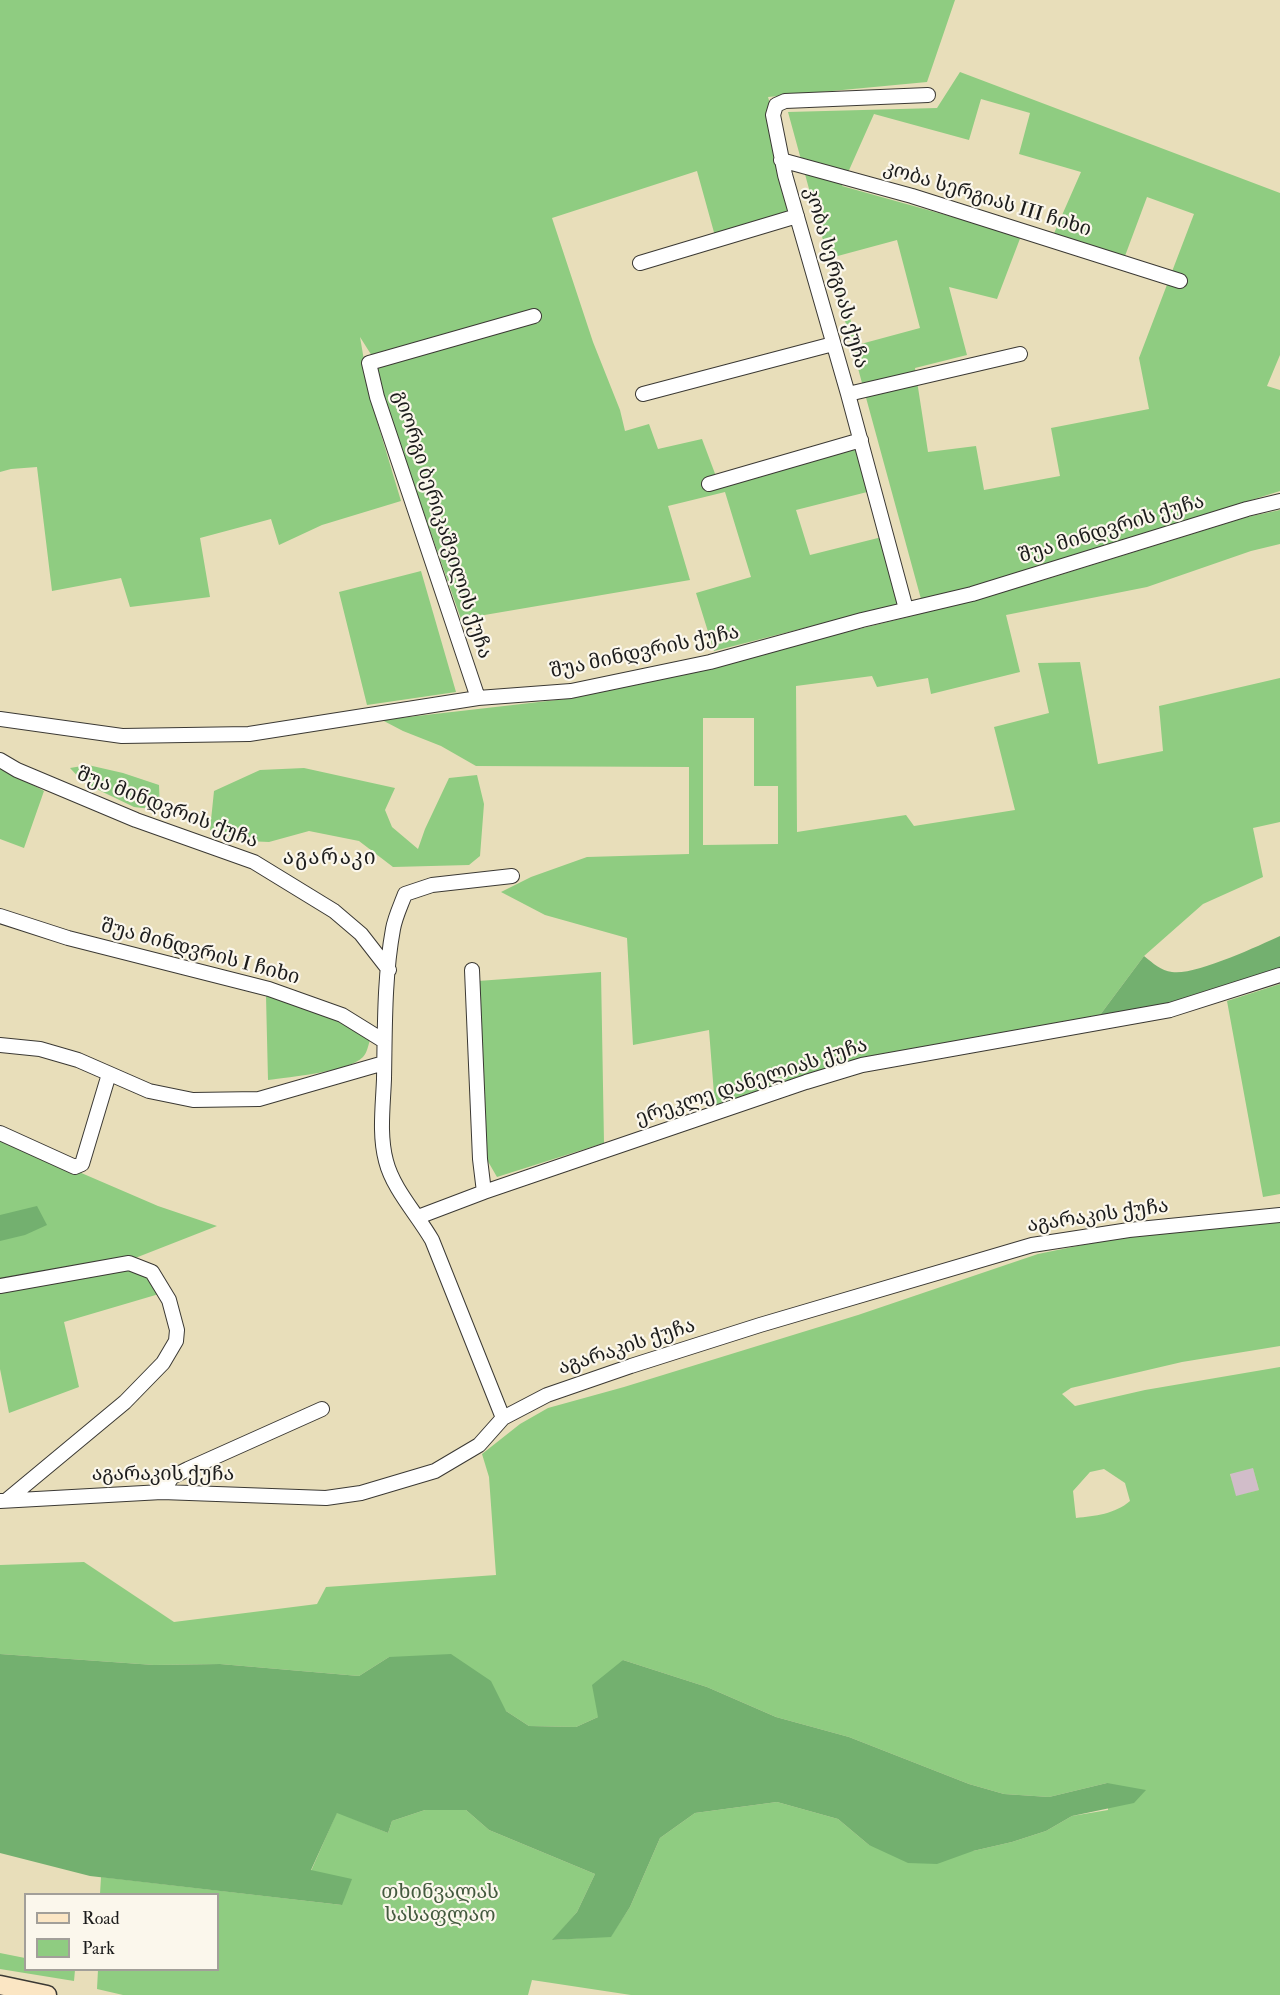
<!DOCTYPE html>
<html>
<head>
<meta charset="utf-8">
<style>
  body { margin:0 }
  #map { position:relative; width:1280px; height:1995px; overflow:hidden; background:#e8deba; font-family:"IM FELL Double Pica",serif }
  canvas { display:block }
  .legend { position:absolute; left:24px; top:1893px; width:195px; height:78px; box-sizing:border-box; background:#fbf7ec; border:2px solid #a29f99; margin:0; padding:8px 10px; list-style:none; font-size:18px; color:#1c1c1c }
  .legend li { display:flex; align-items:center; gap:12px; height:30px }
  .legend b { width:30px; border:2px solid #a29f99 }
</style>
</head>
<body>
<div id="map">
<canvas width="1280" height="1995"></canvas>
<ul class="legend">
<li><b style="height:8px;background:#fbe6c4"></b>Road</li>
<li><b style="height:16px;background:#8fcc81"></b>Park</li>
</ul>
</div>
<script>
const ctx = document.querySelector('canvas').getContext('2d');
ctx.lineJoin = 'round';
function fill(path, color) {
  ctx.fillStyle = color;
  ctx.fill(path, 'evenodd');
}
function trace(path, color, width, dash) {
  ctx.strokeStyle = color;
  ctx.lineWidth = width;
  ctx.lineCap = dash ? 'butt' : 'round';
  ctx.setLineDash(dash || []);
  ctx.stroke(path);
}
function drawText(font, color, halo, rows, align = 'center') {
  ctx.font = font + ' "IM FELL Double Pica","Noto Serif Georgian",serif';
  ctx.lineWidth = 4.5;
  ctx.setLineDash([]);
  ctx.textBaseline = 'middle';
  ctx.strokeStyle = halo;
  ctx.fillStyle = color;
  for (const [text, x, y, turn = 0] of rows) {
    ctx.save();
    ctx.translate(x, y);
    ctx.rotate((+turn || 0) * Math.PI / 180);
    ctx.textAlign = isNaN(turn) ? turn : align;
    if (halo) ctx.strokeText(text, 0, 0);
    ctx.fillText(text, 0, 0);
    ctx.restore();
  }
}
const industrial = new Path2D(`
  M 1253,1467 L 1259,1490 L 1235,1497 L 1230,1473 Z`);
const green = new Path2D(`
  M 0,0 L 955,0 L 927,82 L 768,97 L 800,210 L 715,236 L 697,171 L 552,218 L 593,342 L 620,410 L 625,431 L 649,424 L 658,449 L 702,439 L 717,479 L 867,438 L 879,489 L 796,510 L 810,555 L 890,535 L 906,602 L 714,651 L 696,593 L 751,577 L 725,492 L 668,506 L 690,580 L 461,619 L 382,393 L 372,356 L 360,337 L 371,401 L 401,501 L 322,525 L 279,545 L 271,519 L 200,538 L 210,597 L 130,607 L 121,578 L 52,591 L 37,467 L 11,469 L 0,472 Z
  M 960,72 L 1280,193 L 1280,355 L 1267,386 L 1280,390 L 1280,491 L 973,588 L 921,599 L 788,112 L 937,108 ZM 981,99 L 1030,113 L 1019,154 L 1081,172 L 1052,238 L 1122,264 L 1147,197 L 1194,214 L 1139,358 L 1149,409 L 1051,428 L 1060,476 L 984,490 L 976,446 L 928,452 L 915,368 L 967,355 L 949,287 L 997,299 L 1021,236 L 842,186 L 874,114 L 969,140 ZM 897,240 L 920,328 L 857,345 L 834,257 Z
  M 1280,510 L 1280,544 L 1251,551 L 1147,587 L 1006,615 L 1020,672 L 931,694 L 928,678 L 877,687 L 872,676 L 796,686 L 797,832 L 906,815 L 914,826 L 1015,810 L 994,727 L 1049,713 L 1038,663 L 1080,662 L 1098,764 L 1163,751 L 1159,706 L 1280,678 L 1280,822 L 1253,828 L 1263,877 L 1203,904 L 1144,956 L 1100,1015 L 870,1056 L 715,1107 L 709,1030 L 633,1045 L 627,938 L 545,915 L 501,892 L 531,877 L 587,857 L 689,854 L 689,767 L 476,766 L 441,746 L 403,731 L 382,720 L 574,698 L 704,667 L 912,616 L 1047,579 L 1247,517 ZM 703,718 L 754,718 L 754,786 L 778,786 L 778,844 L 703,845 Z
  M 421,571 L 456,692 L 367,705 L 339,592 Z
  M 88,765 L 123,773 L 159,785 L 160,810 L 134,807 L 84,783 L 70,768 Z
  M 0,767 L 44,791 L 24,848 L 0,839 Z
  M 304,768 L 395,788 L 385,810 L 392,827 L 418,849 L 425,829 L 449,778 L 477,775 L 484,804 L 480,856 L 469,865 L 393,867 L 359,841 L 309,831 L 269,842 L 246,841 L 210,830 L 214,791 L 260,770 Z
  M 601,972 L 604,1143 L 497,1177 L 486,1158 L 478,981 Z
  M 1280,984 L 1280,1194 L 1263,1197 L 1227,1001 Z
  M 266,996 L 329,1012 L 370,1040 C 368,1046 367,1053 363,1057 C 348,1072 290,1077 268,1080 Z
  M 0,1138 L 158,1206 L 217,1226 L 125,1262 L 147,1277 L 159,1294 L 64,1322 L 79,1387 L 9,1413 L 0,1369 Z
  M 1280,1222 L 1280,1346 L 1182,1362 L 1071,1388 L 1062,1394 L 1075,1406 L 1145,1390 L 1280,1367 L 1280,1995 L 631,1995 L 532,1980 L 528,1995 L 123,1995 L 97,1989 L 98,1970 L 218,1970 L 218,1894 L 100,1894 L 101,1877 L 342,1905 L 311,1871 L 337,1812 L 388,1833 L 392,1821 L 425,1810 L 466,1810 L 489,1830 L 595,1874 L 577,1912 L 553,1940 L 611,1936 L 630,1907 L 660,1838 L 695,1813 L 777,1802 L 838,1819 L 869,1845 L 973,1851 L 1012,1842 L 1046,1831 L 1072,1816 L 1108,1810 L 1107,1783 L 1049,1797 L 1004,1794 L 969,1784 L 849,1737 L 776,1717 L 707,1687 L 623,1660 L 598,1717 L 576,1727 L 529,1726 L 506,1711 L 389,1657 L 359,1676 L 220,1664 L 154,1665 L 0,1654 L 0,1565 L 84,1562 L 174,1622 L 317,1604 L 326,1587 L 496,1575 L 489,1477 L 482,1454 L 520,1424 L 548,1408 L 624,1387 L 858,1315 L 1038,1254 L 1121,1237 ZM 1253,1468 L 1259,1490 L 1236,1496 L 1230,1474 ZM 1104,1469 L 1125,1483 L 1130,1501 C 1115,1514 1095,1516 1076,1518 L 1073,1491 L 1090,1472 Z
  M 0,1953 L 25,1958 L 26,1970 L 75,1970 L 74,1981 L 0,1969 Z`);
const forest = new Path2D(`
  M 1280,936 L 1280,969 L 1173,1002 L 1100,1015 L 1144,956 C 1153,963 1161,971 1172,972 C 1194,976 1258,946 1280,936 Z
  M 37,1206 L 47,1225 L 25,1235 L 0,1241 L 0,1215 Z
  M 0,1654 L 154,1665 L 220,1664 L 359,1676 L 389,1657 L 451,1654 L 491,1681 L 506,1711 L 529,1726 L 576,1727 L 598,1717 L 592,1685 L 623,1660 L 707,1687 L 776,1717 L 849,1737 L 969,1784 L 1004,1794 L 1049,1797 L 1107,1783 L 1146,1790 L 1134,1803 L 1072,1816 L 1046,1831 L 1012,1842 L 973,1851 L 937,1864 L 908,1863 L 869,1845 L 838,1819 L 777,1802 L 695,1813 L 660,1838 L 630,1907 L 611,1937 L 552,1940 L 577,1912 L 595,1874 L 489,1830 L 466,1810 L 425,1810 L 392,1821 L 388,1833 L 337,1813 L 311,1870 L 352,1879 L 342,1905 L 90,1876 L 0,1853 Z`);
const street = new Path2D(`
  M 781,160 L 912,196 L 1180,281
  M 640,263 L 797,216
  M 643,394 L 833,344
  M 848,394 L 1020,354
  M 709,484 L 861,440
  M 906,609 L 848,394 L 785,175 L 773,115 L 776,105 L 785,101 L 928,95
  M 478,698 L 377,397 L 369,363 L 534,316
  M 0,719 L 122,736 L 249,734 L 478,698 L 571,691 L 710,662 L 862,620 L 972,594 L 1247,509 L 1280,501
  M 0,760 L 17,770 L 136,820 L 254,862 L 334,911 L 361,934 L 389,970
  M 0,916 L 68,938 L 269,989 L 342,1015 L 384,1041
  M 472,970 L 480,1159 L 484,1192
  M 0,1045 L 40,1049 L 78,1060 L 149,1091 L 193,1100 L 259,1099 L 384,1063
  M 0,1133 L 75,1167 L 82,1164 L 109,1074
  M 418,1217 L 484,1192 L 806,1082 L 862,1065 L 1170,1010 L 1280,975
  M 0,1286 L 129,1263 L 152,1272 L 169,1300 L 177,1330 L 176,1341 L 163,1363 L 125,1402 L 7,1500
  M 503,1418 L 432,1240 C 417,1214 393,1189 386,1161 C 379,1135 383,1106 384,1079 C 385,1030 384,978 393,929 C 395,917 401,905 405,894 L 432,885 L 512,876
  M 162,1492 L 172,1477 L 188,1469 L 322,1409
  M 0,1501 L 162,1492 L 326,1498 L 361,1493 L 435,1471 L 479,1445 L 503,1418 L 547,1395 L 631,1366 L 760,1325 L 1032,1245 L 1129,1230 L 1280,1215`);
const secondary = new Path2D(`
  M 0,1985 L 47,1995`);
const streetNames = [
  ["კობა სერგიას III ჩიხი",987,200,17],
  ["კობა სერგიას ქუჩა",835,278,74],
  ["გიორგი ბერიკაშვილის ქუჩა",441,525,72],
  ["შუა მინდვრის ქუჩა",1112,530,-17],
  ["შუა მინდვრის ქუჩა",645,653,-12],
  ["შუა მინდვრის ქუჩა",167,809,21],
  ["შუა მინდვრის I ჩიხი",200,953,15],
  ["ერეკლე დანელიას ქუჩა",752,1083,-18],
  ["აგარაკის ქუჩა",1098,1217,-8],
  ["აგარაკის ქუჩა",627,1348,-18],
  ["აგარაკის ქუჩა",163,1476]
];
const parkNames = [
  ["თხინვალას",440,1894],
  ["სასაფლაო",440,1917]
];
const neighbourhoodNames = [
  ["აგარაკი",330,859]
];
fill(industrial, '#d1bdc9');
fill(green, '#8fcc81');
fill(forest, '#73b06f');
trace(street, '#3b3934', 16);
trace(secondary, '#3b3934', 21);
trace(street, '#fff', 14);
trace(secondary, '#fbe6c4', 18);
drawText('20px', '#1c1c1c', '#fbf7ec', streetNames);
drawText('20px', '#445a3f', '#fbf7ec', parkNames);
ctx.letterSpacing = '1.5px';
drawText('21px', '#1c1c1c', '#fbf7ec', neighbourhoodNames);
ctx.letterSpacing = '0px';
</script>
</body>
</html>
